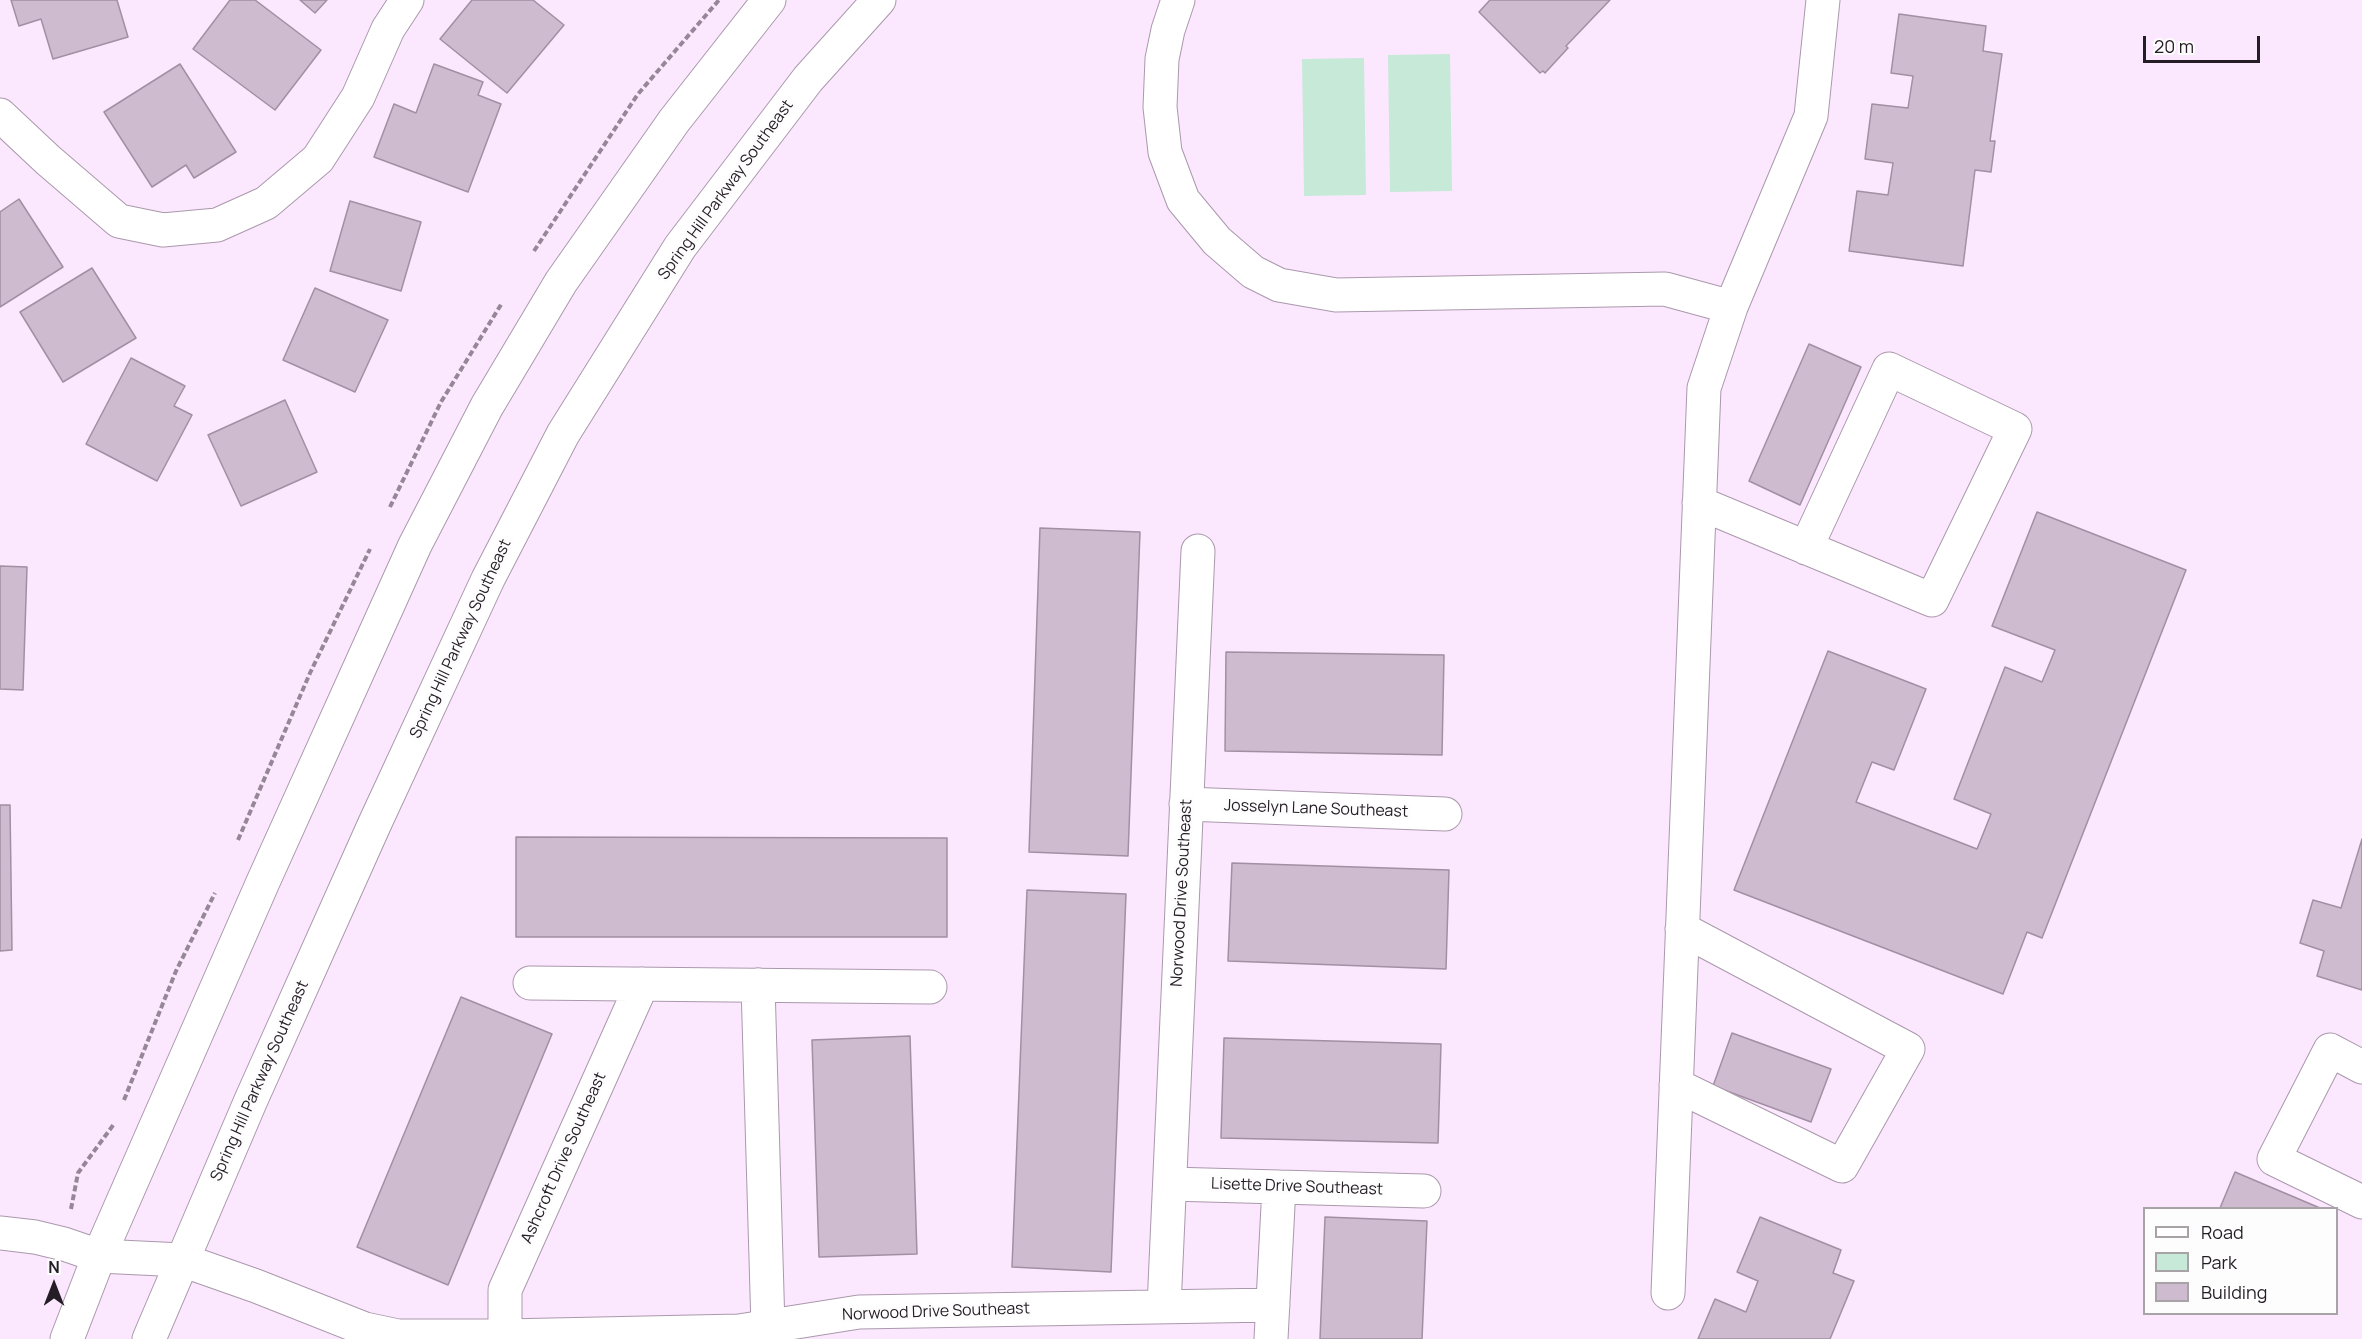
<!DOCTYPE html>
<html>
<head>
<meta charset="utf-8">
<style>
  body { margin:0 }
  #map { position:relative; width:2362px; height:1339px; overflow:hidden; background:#fce8fe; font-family:Manrope,sans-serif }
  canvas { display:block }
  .legend { position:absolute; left:2143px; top:1207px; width:195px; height:108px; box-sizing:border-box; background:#fdfdfd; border:2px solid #a7a3a7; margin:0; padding:8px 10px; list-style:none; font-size:18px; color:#251d25 }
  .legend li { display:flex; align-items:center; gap:12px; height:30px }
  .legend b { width:30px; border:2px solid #a7a3a7 }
  .north { position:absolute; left:24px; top:1255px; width:60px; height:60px; -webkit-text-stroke:4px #fdfdfd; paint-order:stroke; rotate:0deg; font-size:16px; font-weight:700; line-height:24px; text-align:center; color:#251d25 }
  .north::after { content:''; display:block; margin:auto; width:21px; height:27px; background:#251d25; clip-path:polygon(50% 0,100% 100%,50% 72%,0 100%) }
  .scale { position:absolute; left:2143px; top:36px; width:117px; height:27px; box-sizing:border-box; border:3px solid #251d25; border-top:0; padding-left:8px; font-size:18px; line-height:21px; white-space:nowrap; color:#251d25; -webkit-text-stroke:4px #fdfdfd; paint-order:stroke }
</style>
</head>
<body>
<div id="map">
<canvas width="2362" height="1339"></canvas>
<ul class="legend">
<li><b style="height:8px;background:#fff"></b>Road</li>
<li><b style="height:16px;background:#c6e9d8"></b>Park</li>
<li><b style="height:16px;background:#cfbbd0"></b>Building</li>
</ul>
<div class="north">N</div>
<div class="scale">20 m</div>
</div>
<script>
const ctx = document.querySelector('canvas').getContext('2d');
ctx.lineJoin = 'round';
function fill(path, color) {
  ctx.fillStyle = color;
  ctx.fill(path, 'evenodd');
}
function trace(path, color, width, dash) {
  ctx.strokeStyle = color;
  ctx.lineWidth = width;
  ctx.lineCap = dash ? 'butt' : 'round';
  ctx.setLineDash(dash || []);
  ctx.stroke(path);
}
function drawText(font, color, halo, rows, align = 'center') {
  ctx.font = font + ' Manrope,sans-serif';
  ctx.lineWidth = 6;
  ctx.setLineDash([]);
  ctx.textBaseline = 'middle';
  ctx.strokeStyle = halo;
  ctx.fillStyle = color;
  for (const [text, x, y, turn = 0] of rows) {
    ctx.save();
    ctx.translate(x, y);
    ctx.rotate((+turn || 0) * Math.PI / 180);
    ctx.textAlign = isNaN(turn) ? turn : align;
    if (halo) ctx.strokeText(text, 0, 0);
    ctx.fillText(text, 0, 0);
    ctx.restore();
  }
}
const green = new Path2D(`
  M 1450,54 L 1452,191 L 1390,192 L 1388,55 Z
  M 1364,58 L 1366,195 L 1304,196 L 1302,59 Z`);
const building = new Path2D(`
  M 11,0 L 117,0 L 128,37 L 53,59 L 41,19 L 19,26 Z
  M 230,0 L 255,0 L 321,50 L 275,110 L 193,49 Z
  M 300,0 L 327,0 L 315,13 Z
  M 472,0 L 533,0 L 564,25 L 507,93 L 440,39 Z
  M 1490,0 L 1610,0 L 1566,46 L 1568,48 L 1545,73 L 1543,71 L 1540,73 L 1479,12 Z
  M 1899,14 L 1986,26 L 1983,51 L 2002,54 L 1990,141 L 1995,141 L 1991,172 L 1975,170 L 1963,266 L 1849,251 L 1857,191 L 1888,195 L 1893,163 L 1865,159 L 1872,104 L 1908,108 L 1913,76 L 1891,73 Z
  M 180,64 L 236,152 L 194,178 L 186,165 L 152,187 L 104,112 Z
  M 434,64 L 483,82 L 478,95 L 501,104 L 468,192 L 374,157 L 394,104 L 416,113 Z
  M 19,199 L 63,267 L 0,307 L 0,212 Z
  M 350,201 L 421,222 L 401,291 L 330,271 Z
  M 92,268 L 136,338 L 63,382 L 20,312 Z
  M 315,288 L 388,320 L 355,392 L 283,360 Z
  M 1809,344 L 1861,367 L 1800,505 L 1749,481 Z
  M 131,358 L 185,386 L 174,406 L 192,415 L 157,481 L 86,444 Z
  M 285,400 L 317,472 L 241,506 L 208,435 Z
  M 2037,512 L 2186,570 L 2042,938 L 2027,932 L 2003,994 L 1734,890 L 1828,651 L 1926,689 L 1894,770 L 1872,762 L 1856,802 L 1977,849 L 1991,814 L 1954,799 L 2005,667 L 2042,682 L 2055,650 L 1992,626 Z
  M 1040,528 L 1140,532 L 1128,856 L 1029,852 Z
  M 0,566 L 27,567 L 23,690 L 0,689 Z
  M 1226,652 L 1444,655 L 1442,755 L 1225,751 Z
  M 0,805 L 10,805 L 12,950 L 0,951 Z
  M 516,837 L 947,838 L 947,937 L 516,937 Z
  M 2362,839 L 2362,990 L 2317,976 L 2324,951 L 2300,943 L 2313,900 L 2341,908 Z
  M 1232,863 L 1449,870 L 1446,969 L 1228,961 Z
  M 1027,890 L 1126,894 L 1111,1272 L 1012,1267 Z
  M 461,997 L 552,1034 L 448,1285 L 357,1247 Z
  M 1732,1033 L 1831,1069 L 1811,1122 L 1713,1086 Z
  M 910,1036 L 917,1254 L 819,1257 L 812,1040 Z
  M 1224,1038 L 1441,1044 L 1438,1143 L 1221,1138 Z
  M 2235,1172 L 2320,1208 L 2220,1208 Z
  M 1325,1217 L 1427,1221 L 1422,1339 L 1320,1339 Z
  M 1760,1217 L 1841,1250 L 1833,1273 L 1854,1281 L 1830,1339 L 1698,1339 L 1715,1299 L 1746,1312 L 1758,1281 L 1737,1272 Z`);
const path = new Path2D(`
  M 534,251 L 638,94 L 719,0
  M 390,507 L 441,402 L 502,303
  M 238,840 L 310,673 L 370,549
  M 124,1100 L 176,971 L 215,893
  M 71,1209 L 78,1173 L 114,1124`);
const minor = new Path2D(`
  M 1178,0 L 1168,30 L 1162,59 L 1160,107 L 1165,152 L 1183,200 L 1217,241 L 1253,272 L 1279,285 L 1336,295 L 1665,289 L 1731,307
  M 0,115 L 48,160 L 119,221 L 163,230 L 217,225 L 266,203 L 318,159 L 358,97 L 388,29 L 407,0
  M 1699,503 L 1932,600 L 2015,429 L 1889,369 L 1806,548
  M 1186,804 L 1445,814
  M 530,983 L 930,987
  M 758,985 L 768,1327
  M 2362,1067 L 2330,1050 L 2274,1159 L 2362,1202
  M 1676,1085 L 1842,1166 L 1908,1049 L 1682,929
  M 1170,1184 L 1424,1191
  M 0,1233 L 35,1237 L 64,1244 L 99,1256 L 182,1260 L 256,1286 L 365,1329 L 398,1336 L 505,1336 L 739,1331 L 859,1312 L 1273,1305
  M 1668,1293 L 1704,388 L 1731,307 L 1811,116 L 1823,0
  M 1164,1307 L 1198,551
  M 505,1336 L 505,1290 L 642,984
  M 1271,1339 L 1279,1187`);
const tertiary = new Path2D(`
  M 67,1339 L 99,1256 L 263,882 L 415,545 L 487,406 L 561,282 L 674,121 L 769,0
  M 149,1339 L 251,1100 L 375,823 L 488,579 L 563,434 L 680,247 L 808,79 L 879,0`);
const streetNames = [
  ["Spring Hill Parkway Southeast",726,190,-54],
  ["Spring Hill Parkway Southeast",461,639,-65],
  ["Josselyn Lane Southeast",1316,809,2],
  ["Norwood Drive Southeast",1182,893,-87],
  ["Spring Hill Parkway Southeast",260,1081,-66],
  ["Ashcroft Drive Southeast",564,1158,-66],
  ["Lisette Drive Southeast",1297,1187,2],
  ["Norwood Drive Southeast",936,1312,-2]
];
fill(green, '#c6e9d8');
fill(building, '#cfbbd0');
trace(building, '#a28fa3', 1.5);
trace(minor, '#aa98ac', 35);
trace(tertiary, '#aa98ac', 35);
trace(path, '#958797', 4, [6, 3]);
trace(minor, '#fff', 33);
trace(tertiary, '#fff', 33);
drawText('16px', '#251d25', '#fdfdfd', streetNames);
</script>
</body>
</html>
